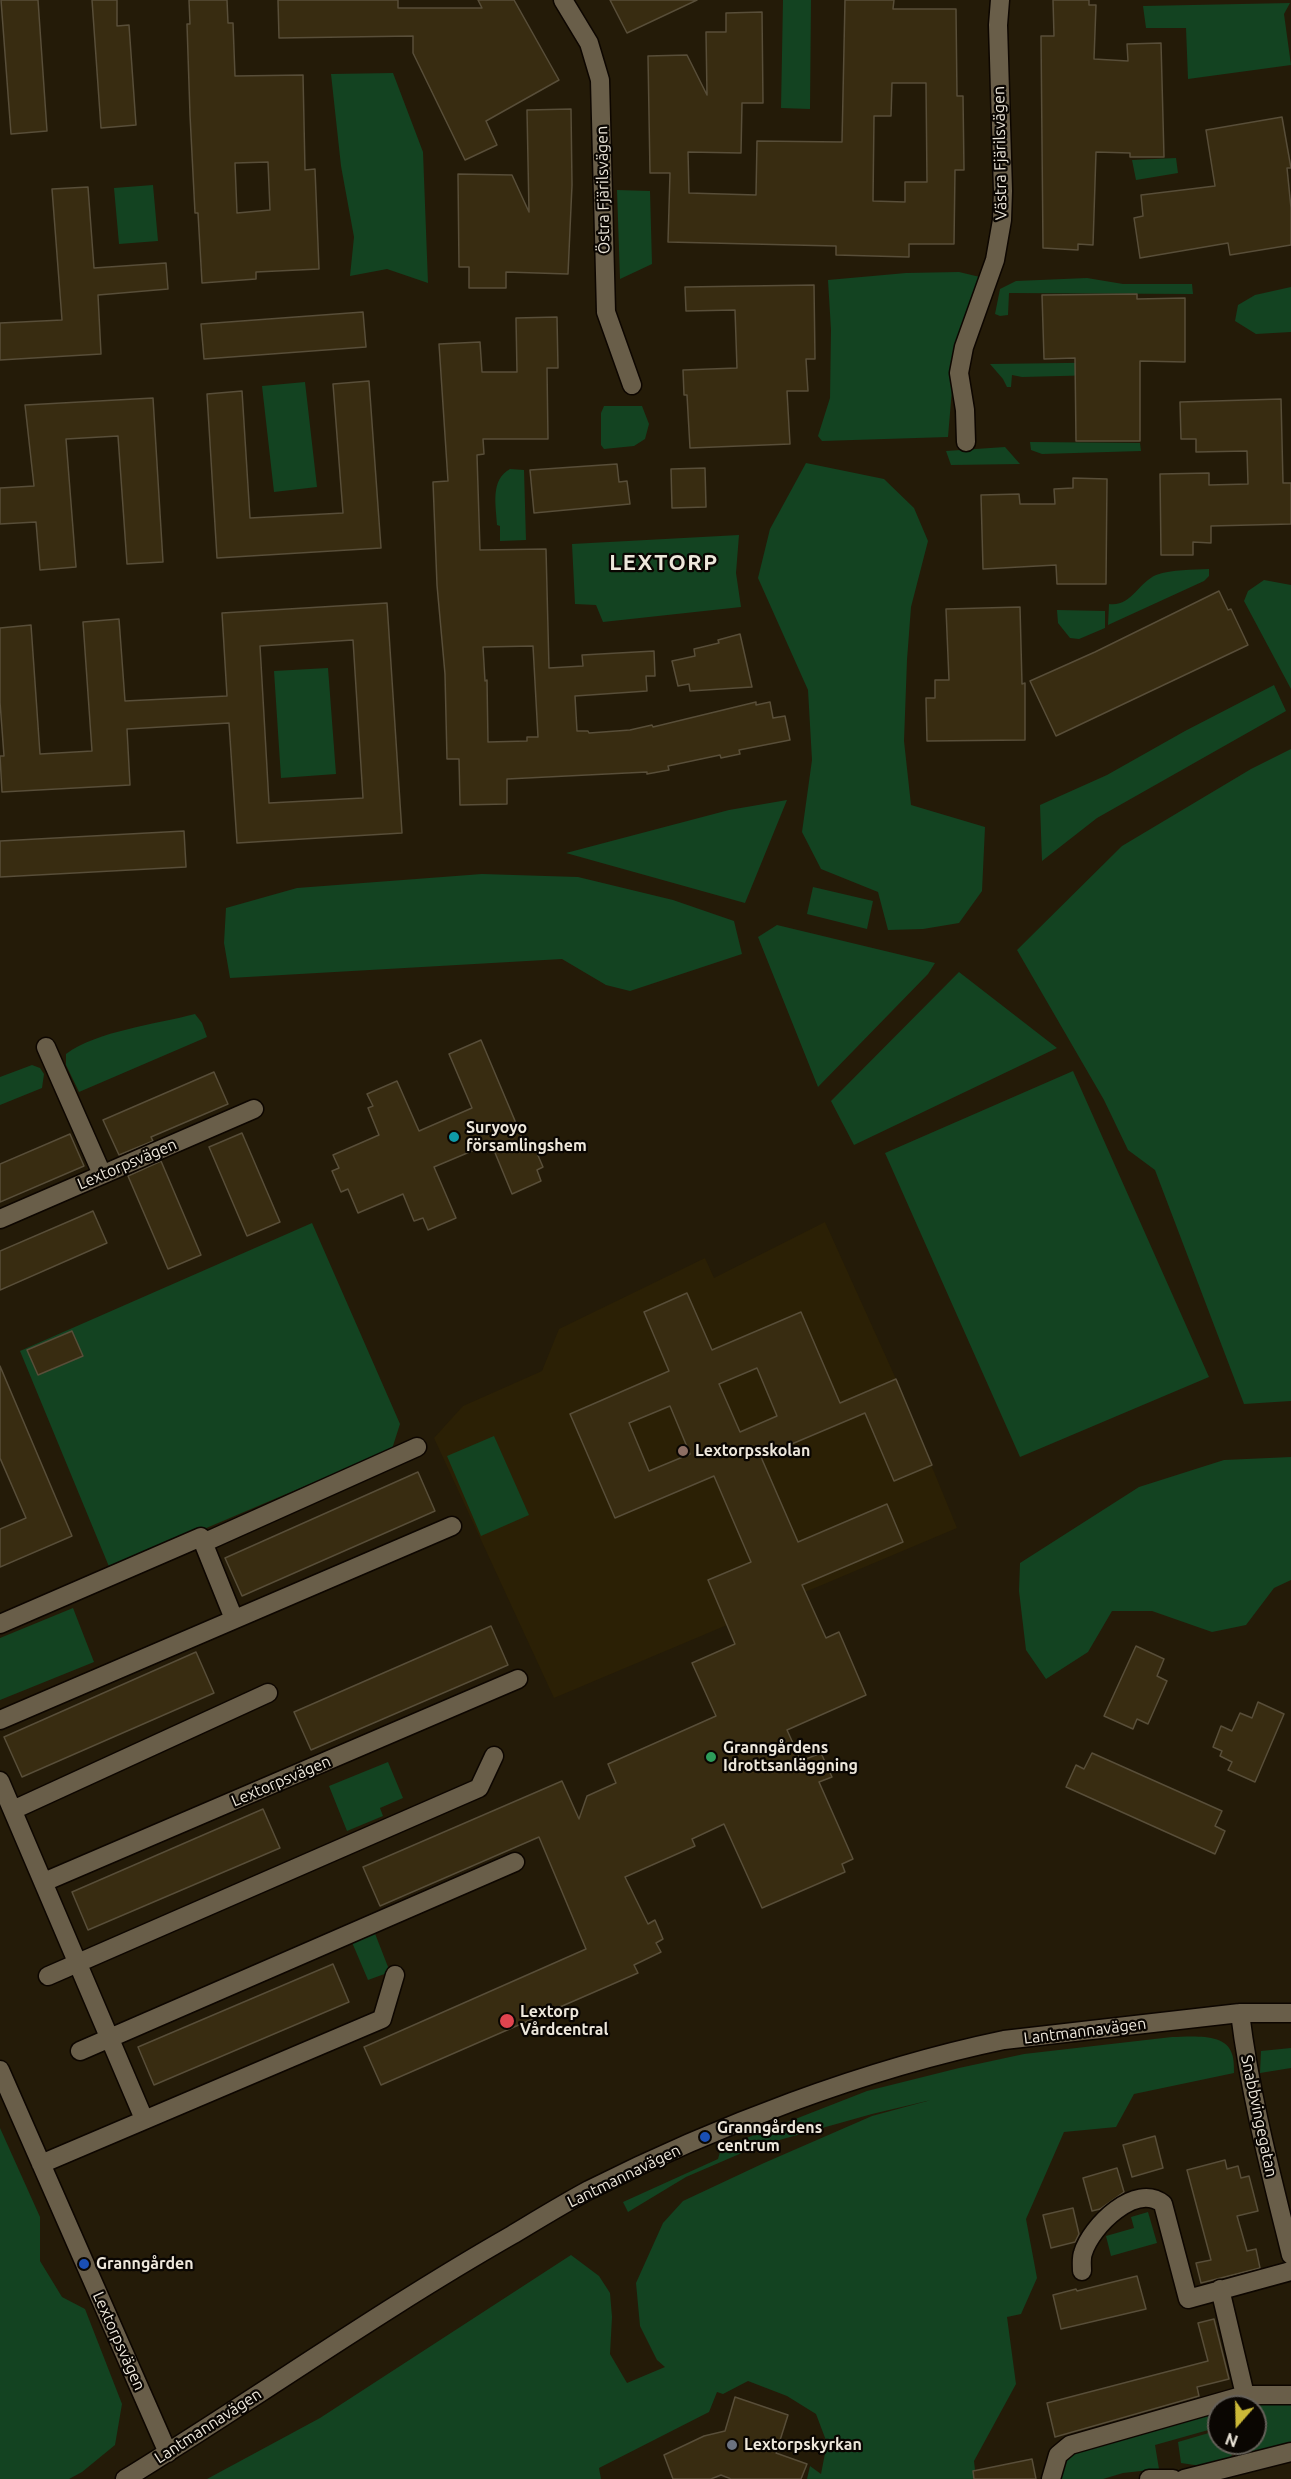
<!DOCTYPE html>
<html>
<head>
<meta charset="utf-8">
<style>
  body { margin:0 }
  #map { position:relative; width:1291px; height:2479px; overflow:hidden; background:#241b08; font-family:Ubuntu,sans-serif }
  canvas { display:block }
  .north { position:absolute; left:1207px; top:2395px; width:60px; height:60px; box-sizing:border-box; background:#0a0602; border:2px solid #656059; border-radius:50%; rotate:200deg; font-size:16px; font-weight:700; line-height:24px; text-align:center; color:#ede7db }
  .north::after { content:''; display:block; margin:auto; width:21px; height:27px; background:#ccb938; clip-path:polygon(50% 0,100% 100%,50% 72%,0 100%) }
</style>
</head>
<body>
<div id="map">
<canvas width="1291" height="2479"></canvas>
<div class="north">N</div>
</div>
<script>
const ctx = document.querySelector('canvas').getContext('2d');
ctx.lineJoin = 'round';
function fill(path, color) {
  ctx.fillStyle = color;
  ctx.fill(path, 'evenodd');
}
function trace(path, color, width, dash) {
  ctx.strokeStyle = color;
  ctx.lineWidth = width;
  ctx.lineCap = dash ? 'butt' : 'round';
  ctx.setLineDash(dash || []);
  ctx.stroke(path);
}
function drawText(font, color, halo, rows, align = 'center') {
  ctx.font = font + ' Ubuntu,sans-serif';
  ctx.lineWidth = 4.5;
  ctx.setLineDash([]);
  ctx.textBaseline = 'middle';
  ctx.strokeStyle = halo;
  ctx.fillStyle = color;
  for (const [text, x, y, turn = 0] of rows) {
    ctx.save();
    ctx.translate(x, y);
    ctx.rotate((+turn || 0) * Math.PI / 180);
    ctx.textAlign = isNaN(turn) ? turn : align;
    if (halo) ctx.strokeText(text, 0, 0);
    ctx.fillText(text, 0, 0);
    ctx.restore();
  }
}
const built = new Path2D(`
  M 825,1222 L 896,1379 L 957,1528 L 554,1698 L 434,1438 L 463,1406 L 542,1371 L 559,1329 L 705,1258 L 714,1278 Z`);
const green = new Path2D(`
  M 783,0 L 811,0 L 810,109 L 781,108 Z
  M 1290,3 L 1284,14 L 1291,65 L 1188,79 L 1186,28 L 1146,28 L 1143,6 Z
  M 393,73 L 423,152 L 428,283 L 387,269 L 350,276 L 354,237 L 341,166 L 331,74 Z
  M 1176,158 L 1178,173 L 1136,180 L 1132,160 Z
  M 153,185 L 158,241 L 119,244 L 114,188 Z
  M 617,190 L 650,191 L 652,264 L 620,279 Z
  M 959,272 L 980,277 L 956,341 L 948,437 L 822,441 L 818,436 L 830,398 L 831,330 L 828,280 L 906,273 Z
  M 1087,278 L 1123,284 L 1192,284 L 1193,294 L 1009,293 L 1008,315 L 1000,316 L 995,314 L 1000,289 L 1016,281 Z
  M 1291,287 L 1291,332 L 1256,334 L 1235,321 L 1238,305 L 1255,295 Z
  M 1139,362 L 1139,374 L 1022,377 L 1012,375 L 1011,387 L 1007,387 L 1003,379 L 990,364 Z
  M 305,382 L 317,487 L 274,492 L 262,386 Z
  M 604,406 L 642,406 L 649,424 L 645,439 L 634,446 L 604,449 L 601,445 L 601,413 Z
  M 1030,442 L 1140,443 L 1141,451 L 1042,454 L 1031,450 Z
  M 1005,447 L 1020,464 L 951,465 L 946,451 Z
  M 806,463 L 884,479 L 914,508 L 928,541 L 911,607 L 907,660 L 904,741 L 911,805 L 985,827 L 982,891 L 959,923 L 923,929 L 888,930 L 878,892 L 821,869 L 802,832 L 812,760 L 808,690 L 758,578 L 770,529 Z
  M 510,469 L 524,470 L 526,540 L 500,541 L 500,526 L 497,525 C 496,505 490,480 510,469 Z
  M 739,535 L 736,573 L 741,607 L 603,622 L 596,605 L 575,604 L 572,544 Z
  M 1209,569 L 1209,576 L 1204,581 L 1108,625 L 1109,604 C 1131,607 1138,583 1156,575 C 1173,569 1192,570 1209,569 Z
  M 1264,580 L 1291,585 L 1291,689 L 1244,601 L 1248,591 Z
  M 1057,610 L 1105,611 L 1105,628 L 1079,639 L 1070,638 L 1058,623 Z
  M 328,668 L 336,774 L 281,778 L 274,671 Z
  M 1274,685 L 1286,711 L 1097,818 L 1042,861 L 1040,805 L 1107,775 L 1185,731 Z
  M 1291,749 L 1291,1401 L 1244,1404 L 1155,1170 L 1128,1150 L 1104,1100 L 1017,950 L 1122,846 L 1251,769 Z
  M 787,800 L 745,903 L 566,853 L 729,810 Z
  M 482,874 L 578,877 L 673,900 L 734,921 L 742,954 L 630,991 L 606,985 L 562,959 L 230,978 L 224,943 L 226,908 L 297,888 Z
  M 813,887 L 873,901 L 867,929 L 807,914 Z
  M 777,925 L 935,963 L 928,974 L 818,1087 L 758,937 Z
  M 959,972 L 1057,1048 L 854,1145 L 831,1101 Z
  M 195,1014 L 202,1023 L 207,1037 L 79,1092 L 66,1065 L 66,1054 C 97,1031 157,1024 195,1014 Z
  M 32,1065 L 40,1068 L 44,1074 L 42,1088 L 0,1105 L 0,1077 Z
  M 1073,1071 L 1209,1377 L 1020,1457 L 885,1153 Z
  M 312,1223 L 400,1424 L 392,1449 L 110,1569 L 20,1351 Z
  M 494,1436 L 529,1515 L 481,1536 L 447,1456 Z
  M 1291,1457 L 1291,1580 L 1274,1588 L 1246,1625 L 1212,1632 L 1152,1611 L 1112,1611 L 1088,1652 L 1046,1679 L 1026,1650 L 1019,1591 L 1020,1563 L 1139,1487 L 1224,1460 Z
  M 73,1608 L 94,1662 L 0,1700 L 0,1638 Z
  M 388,1762 L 403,1798 L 380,1808 L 383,1816 L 347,1831 L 329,1786 Z
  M 374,1931 L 390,1972 L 368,1980 L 351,1940 Z
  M 1172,2037 C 1189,2037 1226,2032 1232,2054 C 1234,2059 1234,2067 1234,2073 L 1134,2094 L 1116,2127 L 1064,2132 L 1026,2219 L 1037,2278 L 1021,2314 L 1007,2317 L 1016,2384 L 974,2461 L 976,2479 L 807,2479 L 810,2466 L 821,2474 L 827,2443 L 816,2414 L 787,2396 L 748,2381 L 723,2394 L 717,2392 L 709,2412 L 599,2468 L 601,2479 L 207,2479 L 320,2418 L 571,2255 L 599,2276 L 610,2293 L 612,2317 L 610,2354 L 627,2383 L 665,2367 L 657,2360 L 640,2326 L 636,2283 L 663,2223 L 683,2201 L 764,2163 L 872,2116 L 931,2100 L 872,2114 L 758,2146 L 686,2177 L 628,2212 L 623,2202 L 718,2159 L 721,2148 L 867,2091 L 959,2068 L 1024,2054 Z
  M 1291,2048 L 1291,2068 L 1260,2073 L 1261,2051 Z
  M 0,2128 L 40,2217 L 40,2261 L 62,2297 L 85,2309 L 122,2404 L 115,2445 L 82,2472 L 69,2479 L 0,2479 Z
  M 1148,2212 L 1157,2243 L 1111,2256 L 1106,2236 L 1134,2228 L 1131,2217 Z
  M 1268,2402 L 1291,2405 L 1291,2444 L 1243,2458 L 1238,2443 L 1255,2443 L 1255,2407 L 1241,2407 Z
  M 1219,2412 L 1219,2427 L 1155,2445 L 1159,2469 L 1123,2473 L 1103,2479 L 1061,2479 L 1058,2471 L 1071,2452 Z
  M 1219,2430 L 1219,2443 L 1229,2443 L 1232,2457 L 1201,2466 L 1181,2463 L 1178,2442 Z`);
const building = new Path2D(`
  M 1,0 L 38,0 L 47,131 L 11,134 Z
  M 92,0 L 117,0 L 117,26 L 129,25 L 136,125 L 101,128 Z
  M 189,0 L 227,0 L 228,23 L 233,23 L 235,76 L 303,75 L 305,170 L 315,169 L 319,269 L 256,272 L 256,279 L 202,283 L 198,213 L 195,213 L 190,115 L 187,24 L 190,24 ZM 268,162 L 270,210 L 237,213 L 235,163 Z
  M 278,0 L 398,0 L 398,8 L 482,8 L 478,0 L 514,0 L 559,80 L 486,121 L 497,145 L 465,160 L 413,53 L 413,36 L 279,38 Z
  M 610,0 L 697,0 L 627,33 Z
  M 845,0 L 894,0 L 893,9 L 956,9 L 957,96 L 963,96 L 964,170 L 955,170 L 954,244 L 909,244 L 909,257 L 836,255 L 836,246 L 668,242 L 670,173 L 650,173 L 648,56 L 687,55 L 707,95 L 706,32 L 726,32 L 726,13 L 762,12 L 763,103 L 742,103 L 741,153 L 688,152 L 689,193 L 756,195 L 757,141 L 842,142 ZM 892,83 L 926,83 L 927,182 L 905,182 L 905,202 L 873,201 L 874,116 L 891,116 Z
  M 1053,0 L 1089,0 L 1089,5 L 1096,5 L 1094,59 L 1128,61 L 1127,44 L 1161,43 L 1164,157 L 1130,157 L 1130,153 L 1096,152 L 1093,245 L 1078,244 L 1078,250 L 1043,248 L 1041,36 L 1054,36 Z
  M 571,109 L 572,185 L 568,274 L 506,272 L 506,288 L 469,288 L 469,267 L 459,267 L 458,174 L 512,175 L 529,212 L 527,110 Z
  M 1282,117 L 1291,168 L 1287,168 L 1291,208 L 1291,245 L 1230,255 L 1228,243 L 1140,258 L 1134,218 L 1143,216 L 1141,195 L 1215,186 L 1206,130 Z
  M 88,187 L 94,268 L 166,263 L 168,289 L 98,295 L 101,354 L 0,360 L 0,323 L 62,320 L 52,189 Z
  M 814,285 L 815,359 L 806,359 L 808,391 L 787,391 L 790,444 L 690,448 L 687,395 L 684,395 L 683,370 L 737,368 L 735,310 L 686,311 L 685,287 Z
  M 1137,294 L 1137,299 L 1185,298 L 1185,362 L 1140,361 L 1140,441 L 1076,441 L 1075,358 L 1044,359 L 1042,295 Z
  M 363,312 L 366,347 L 204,359 L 201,324 Z
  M 557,317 L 558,368 L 547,368 L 548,439 L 483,439 L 484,454 L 477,455 L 480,550 L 546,549 L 549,668 L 583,666 L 582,655 L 654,651 L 655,676 L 646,676 L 647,691 L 575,696 L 577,731 L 588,731 L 589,733 L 630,730 L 652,725 L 653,727 L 756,702 L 756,705 L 770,702 L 773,718 L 785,716 L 790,740 L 739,750 L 740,754 L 721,758 L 720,755 L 668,766 L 669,770 L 647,774 L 647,772 L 507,779 L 507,804 L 460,805 L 459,759 L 447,759 L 445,674 L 437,585 L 433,482 L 448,481 L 439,344 L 480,342 L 482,372 L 517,372 L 516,318 ZM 533,646 L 538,737 L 527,737 L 527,741 L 488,742 L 487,680 L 485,681 L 483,647 Z
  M 369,381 L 381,548 L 217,558 L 207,394 L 242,391 L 250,518 L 343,513 L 333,384 Z
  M 153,398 L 163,562 L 127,564 L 118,436 L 66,439 L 76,567 L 40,570 L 36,522 L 0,524 L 0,488 L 34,486 L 25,405 Z
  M 1281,399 L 1283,483 L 1291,483 L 1291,524 L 1211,526 L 1211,543 L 1193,542 L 1193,555 L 1161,555 L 1160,474 L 1209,473 L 1209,485 L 1248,484 L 1247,451 L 1196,452 L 1196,439 L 1181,439 L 1180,402 Z
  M 617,464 L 619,482 L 627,481 L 630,504 L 534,513 L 530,470 Z
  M 705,468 L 706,507 L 672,508 L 671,469 Z
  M 1073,478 L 1107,479 L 1106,584 L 1057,584 L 1056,565 L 983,569 L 981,495 L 1019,494 L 1020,504 L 1055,504 L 1054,489 L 1073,488 Z
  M 1219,591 L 1228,610 L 1231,609 L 1248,645 L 1056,736 L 1030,681 L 1095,652 Z
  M 387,603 L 402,833 L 237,843 L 229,723 L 127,729 L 130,785 L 2,792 L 0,756 L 4,756 L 0,702 L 0,628 L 31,625 L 40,754 L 92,751 L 83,622 L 119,619 L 125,701 L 227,696 L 222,613 ZM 353,640 L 363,798 L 269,803 L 260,646 Z
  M 1020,607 L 1022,684 L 1025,683 L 1025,740 L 927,741 L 926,698 L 935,698 L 935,680 L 949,680 L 946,609 Z
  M 740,634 L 752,687 L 690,691 L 689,684 L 678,686 L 672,661 L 695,656 L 694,649 L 719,643 L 718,640 Z
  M 184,831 L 186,867 L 0,877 L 0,841 Z
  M 481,1040 L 526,1147 L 533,1144 L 543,1167 L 537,1170 L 541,1181 L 512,1194 L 491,1143 L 434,1167 L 456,1218 L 428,1230 L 423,1218 L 414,1221 L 403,1194 L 358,1213 L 348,1189 L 341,1192 L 332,1171 L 339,1168 L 333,1155 L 379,1135 L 368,1108 L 373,1106 L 367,1094 L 397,1081 L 419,1131 L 472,1108 L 449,1054 Z
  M 214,1072 L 228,1104 L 151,1137 L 153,1141 L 119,1155 L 103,1120 Z
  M 242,1133 L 280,1222 L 247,1236 L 209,1147 Z
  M 70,1134 L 84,1166 L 0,1202 L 0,1164 Z
  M 161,1161 L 201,1255 L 168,1269 L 128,1176 Z
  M 93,1211 L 107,1243 L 0,1290 L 0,1251 Z
  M 687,1293 L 712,1350 L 801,1312 L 840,1403 L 896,1379 L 932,1465 L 894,1481 L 865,1413 L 761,1457 L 798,1542 L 887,1504 L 903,1542 L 802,1585 L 826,1638 L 839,1632 L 866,1695 L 787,1730 L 801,1761 L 821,1753 L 832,1777 L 819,1782 L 853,1859 L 842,1864 L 845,1872 L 762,1908 L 724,1824 L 692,1839 L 695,1846 L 625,1877 L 648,1924 L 655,1920 L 663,1939 L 656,1943 L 661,1952 L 634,1965 L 638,1973 L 381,2085 L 364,2047 L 586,1949 L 539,1837 L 380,1906 L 363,1867 L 562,1781 L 579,1819 L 587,1796 L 616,1783 L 608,1764 L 716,1716 L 692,1663 L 735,1644 L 708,1580 L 751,1562 L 714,1476 L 615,1518 L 570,1414 L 669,1371 L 644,1312 ZM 757,1368 L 777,1416 L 740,1432 L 719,1384 ZM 670,1406 L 690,1454 L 649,1471 L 629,1423 Z
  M 72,1331 L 83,1356 L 38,1375 L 27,1350 Z
  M 0,1366 L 72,1536 L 0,1567 L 0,1529 L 26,1518 L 0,1458 Z
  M 418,1472 L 435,1511 L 242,1596 L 225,1558 Z
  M 491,1626 L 508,1665 L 311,1750 L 294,1712 Z
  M 1136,1646 L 1164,1659 L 1157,1676 L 1167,1681 L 1148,1724 L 1137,1719 L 1133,1729 L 1104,1716 Z
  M 196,1652 L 214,1693 L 22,1777 L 4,1737 Z
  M 1258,1702 L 1284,1714 L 1255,1782 L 1228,1770 L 1232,1762 L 1220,1756 L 1222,1751 L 1213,1747 L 1221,1726 L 1232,1731 L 1240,1713 L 1252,1718 Z
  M 1092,1753 L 1222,1811 L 1215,1826 L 1225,1831 L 1215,1854 L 1066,1787 L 1076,1765 L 1084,1769 Z
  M 263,1809 L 280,1848 L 88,1930 L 72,1892 Z
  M 333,1964 L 349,2002 L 154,2085 L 138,2047 Z
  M 1155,2136 L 1163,2168 L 1132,2177 L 1123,2145 Z
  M 1225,2160 L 1227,2169 L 1238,2166 L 1241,2178 L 1249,2176 L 1258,2211 L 1237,2216 L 1247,2251 L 1256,2249 L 1260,2268 L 1201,2283 L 1196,2263 L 1211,2260 L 1187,2170 Z
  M 1117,2168 L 1124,2192 L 1100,2209 L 1092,2211 L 1083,2178 Z
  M 1073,2208 L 1079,2234 L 1075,2242 L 1051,2248 L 1043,2215 Z
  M 1137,2276 L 1146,2309 L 1061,2329 L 1053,2295 L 1076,2289 L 1077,2291 Z
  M 1214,2319 L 1229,2379 L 1197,2387 L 1199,2396 L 1055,2437 L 1047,2403 L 1208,2361 L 1198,2323 Z
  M 735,2397 L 788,2415 L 776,2453 L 807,2464 L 801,2479 L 731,2479 L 721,2475 L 711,2479 L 673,2479 L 664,2455 L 704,2436 L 725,2431 Z
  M 1032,2459 L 1036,2479 L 974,2479 L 973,2471 Z`);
const minor = new Path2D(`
  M 563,0 L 589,43 L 600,80 L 606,312 L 632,385
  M 966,442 L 965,410 L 959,373 L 964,347 L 995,260 L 1002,220 L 1003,191 L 998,25 L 1000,0
  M 46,1047 L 102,1174
  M 0,1219 L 254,1109
  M 203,1543 L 417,1447
  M 0,1624 L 201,1537 L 234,1619
  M 0,1720 L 452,1526
  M 0,1781 L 144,2119
  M 13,1810 L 268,1693
  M 44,1882 L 518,1679
  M 48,1976 L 479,1788 L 494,1756
  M 1240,2013 C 1250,2095 1271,2174 1291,2255
  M 80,2051 L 515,1862
  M 0,2070 L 168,2453
  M 41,2164 L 382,2019 L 395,1975
  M 1082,2271 C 1082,2265 1081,2258 1083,2253 C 1091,2226 1136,2182 1163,2204 L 1188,2299 L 1291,2271
  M 1220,2289 L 1245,2395
  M 125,2479 C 255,2399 379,2311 512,2235 C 537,2220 563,2204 589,2190 C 716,2126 865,2069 1004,2040 L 1240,2013 L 1291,2013
  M 1051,2479 L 1058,2455 L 1070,2445 L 1245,2395 L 1291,2395
  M 1149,2479 L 1173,2479
  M 1184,2479 L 1291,2452`);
const markers = [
  [454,1137,6,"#0f9aa8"],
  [683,1451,6,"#8d6e63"],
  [711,1757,6,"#2e9e5b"],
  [507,2021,8,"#e0444e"],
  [705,2137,6,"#1a4fb4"],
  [84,2264,6,"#1a4fb4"],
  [732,2445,6,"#6b7280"]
];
const streetNames = [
  ["Västra Fjärilsvägen",1000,153,-91],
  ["Östra Fjärilsvägen",603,190,-91],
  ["Lextorpsvägen",127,1164,-23],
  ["Lextorpsvägen",281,1781,-23],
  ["Lantmannavägen",1085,2031,-7],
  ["Snabbvingegatan",1259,2116,78],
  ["Lantmannavägen",624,2176,-26],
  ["Lextorpsvägen",119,2341,66],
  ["Lantmannavägen",208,2426,-33]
];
const poiNames = [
  ["Suryoyo",466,1128],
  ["församlingshem",466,1146],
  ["Lextorpsskolan",695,1451],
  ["Granngårdens",723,1748],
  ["Idrottsanläggning",723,1766],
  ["Lextorp",520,2012],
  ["Vårdcentral",520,2030],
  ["Granngårdens",717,2128],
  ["centrum",717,2146],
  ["Granngården",96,2264],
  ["Lextorpskyrkan",744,2445]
];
const districtNames = [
  ["LEXTORP",664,563]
];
fill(built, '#2b2005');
fill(green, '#134321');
fill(building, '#382c11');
trace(building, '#584e39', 1.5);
trace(minor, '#0d0600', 21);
trace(minor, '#695e49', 18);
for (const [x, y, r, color] of markers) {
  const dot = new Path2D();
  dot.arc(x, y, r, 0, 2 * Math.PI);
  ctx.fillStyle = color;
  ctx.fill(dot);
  trace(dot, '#0a0602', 2);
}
drawText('16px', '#ede7db', '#0a0602', streetNames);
drawText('bold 16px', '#ede7db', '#0a0602', poiNames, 'left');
ctx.letterSpacing = '1.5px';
drawText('bold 22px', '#ede7db', '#0a0602', districtNames);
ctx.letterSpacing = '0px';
</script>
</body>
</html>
